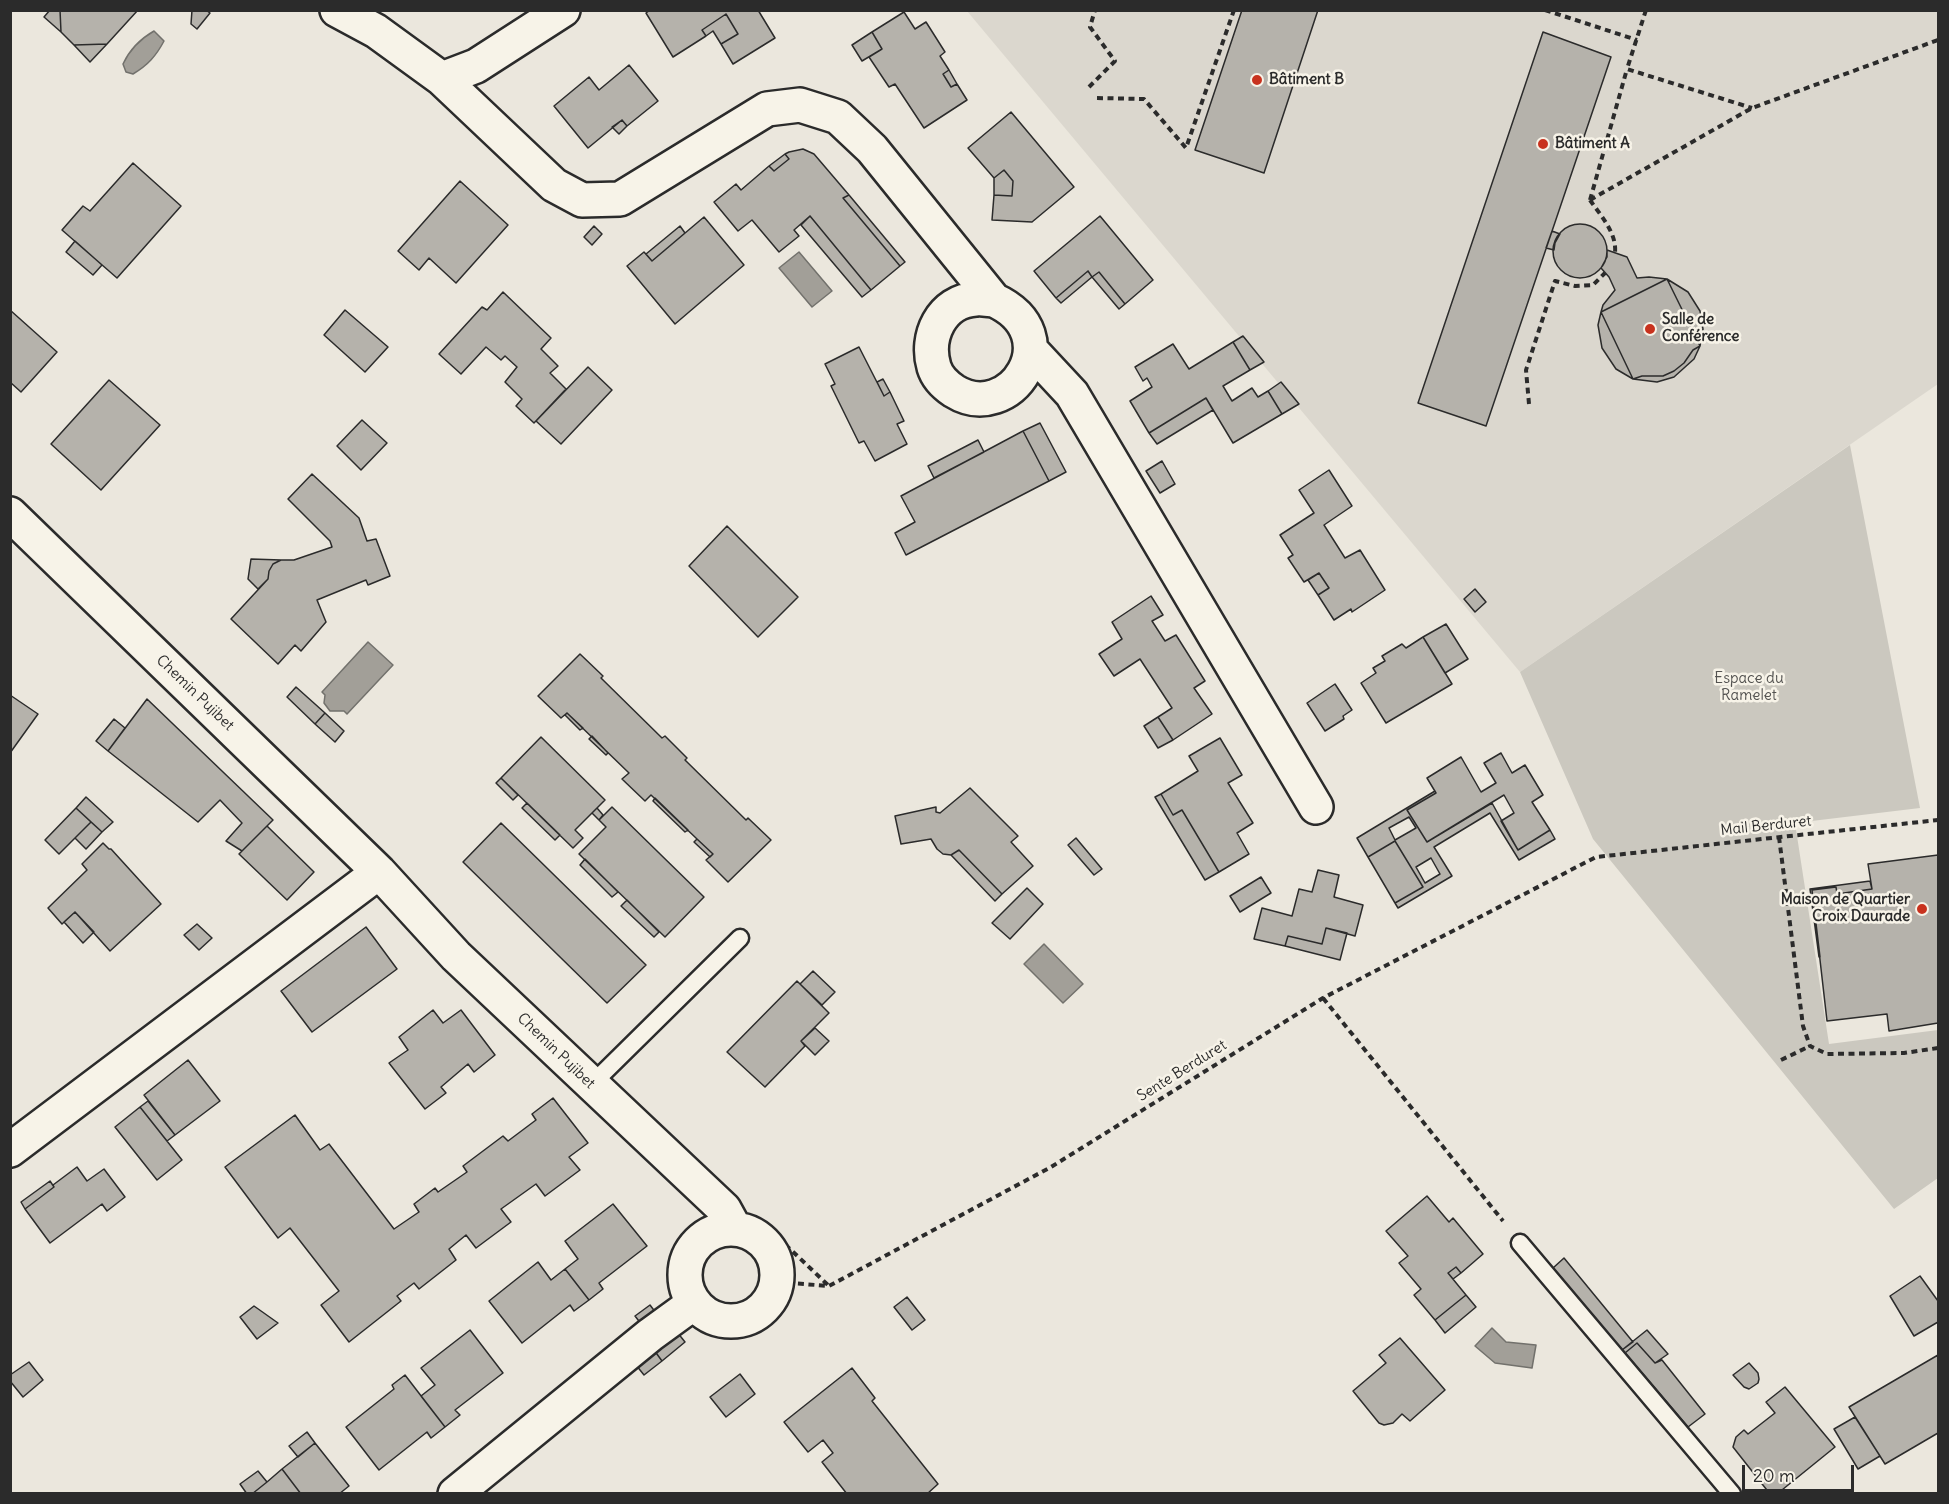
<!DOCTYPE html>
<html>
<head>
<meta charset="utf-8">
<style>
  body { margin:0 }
  #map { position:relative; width:1949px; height:1504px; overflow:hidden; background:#ebe7dd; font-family:Delius,sans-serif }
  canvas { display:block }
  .frame { position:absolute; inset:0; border:12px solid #2b2b2b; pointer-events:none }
  .scale { position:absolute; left:1742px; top:1465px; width:112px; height:27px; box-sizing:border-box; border:3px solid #2b2b2b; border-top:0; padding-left:8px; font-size:18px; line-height:21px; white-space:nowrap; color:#2b2b2b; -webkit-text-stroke:4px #f7f3e8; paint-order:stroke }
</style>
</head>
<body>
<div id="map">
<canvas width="1949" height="1504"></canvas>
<div class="frame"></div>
<div class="scale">20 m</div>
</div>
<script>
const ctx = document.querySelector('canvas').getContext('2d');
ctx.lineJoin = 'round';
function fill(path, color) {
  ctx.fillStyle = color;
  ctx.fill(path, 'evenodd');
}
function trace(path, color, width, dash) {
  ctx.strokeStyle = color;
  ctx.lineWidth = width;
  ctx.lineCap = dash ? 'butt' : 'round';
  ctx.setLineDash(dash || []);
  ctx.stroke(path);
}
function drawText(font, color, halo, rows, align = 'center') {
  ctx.font = font + ' Delius,sans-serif';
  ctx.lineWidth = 5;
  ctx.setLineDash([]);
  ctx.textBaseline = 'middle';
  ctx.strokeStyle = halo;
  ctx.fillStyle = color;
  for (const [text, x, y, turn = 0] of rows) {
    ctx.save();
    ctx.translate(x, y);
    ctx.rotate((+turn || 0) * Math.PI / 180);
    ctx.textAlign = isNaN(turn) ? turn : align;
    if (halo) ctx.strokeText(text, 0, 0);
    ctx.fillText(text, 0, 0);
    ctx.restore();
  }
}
const built = new Path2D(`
  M 967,11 L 1938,11 L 1938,384 L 1520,672 Z`);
const green = new Path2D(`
  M 1850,445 L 1920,808 L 1795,823 L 1829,1044 L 1938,1030 L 1938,1178 L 1894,1209 L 1593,839 L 1520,672 Z`);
const water = new Path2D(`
  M 154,31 L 164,41 C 156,56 148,65 133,74 L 126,72 L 123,64 C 130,49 140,39 154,31 Z
  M 799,252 L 832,291 L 812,307 L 779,268 Z
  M 368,642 L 393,665 L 347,714 L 344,711 L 330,711 L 324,703 L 325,695 L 322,692 Z
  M 1044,944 L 1083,984 L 1063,1003 L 1024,964 Z
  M 1492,1328 L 1506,1342 L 1536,1345 L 1532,1368 L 1495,1363 L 1475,1346 Z`);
const building = new Path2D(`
  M 50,10 L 60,10 L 61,32 L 44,17 Z
  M 60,10 L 138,10 L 107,44 L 74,45 L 61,32 Z
  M 192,10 L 206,10 L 210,13 L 197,29 L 191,24 Z
  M 650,10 L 758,10 L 775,38 L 733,64 L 721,44 L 738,34 L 726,14 L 702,30 L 706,36 L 673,57 L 646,13 Z
  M 1242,10 L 1318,10 L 1264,173 L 1195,150 Z
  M 904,12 L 915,29 L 926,22 L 945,52 L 940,56 L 949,70 L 943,74 L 951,87 L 957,84 L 967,100 L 924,128 L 895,84 L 889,87 L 869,57 L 882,49 L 872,32 Z
  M 726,14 L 738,34 L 721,44 L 713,31 L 706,36 L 702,30 Z
  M 872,32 L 882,49 L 862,61 L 852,45 Z
  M 1543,32 L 1611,57 L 1486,426 L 1418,403 Z
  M 107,44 L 90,62 L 74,45 Z
  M 629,65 L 658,101 L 627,126 L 622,120 L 588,148 L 554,106 L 589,77 L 599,90 Z
  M 949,70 L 957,84 L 951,87 L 943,74 Z
  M 1011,112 L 1074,187 L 1032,222 L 992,220 L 994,195 L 1012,196 L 1013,181 L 1004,170 L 994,178 L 968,148 Z
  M 622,120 L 627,126 L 619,134 L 612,127 Z
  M 803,149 L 814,154 L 849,195 L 843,198 L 900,266 L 871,290 L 810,216 L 794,230 L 799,236 L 779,252 L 752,220 L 738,231 L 714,202 L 736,184 L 741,190 L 769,166 L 774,171 L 789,159 L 785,154 L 789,152 Z
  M 785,154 L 789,159 L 774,171 L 769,166 Z
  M 133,163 L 181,206 L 117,278 L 62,230 L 83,206 L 90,211 Z
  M 1004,170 L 1013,181 L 1012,196 L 994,195 L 994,178 Z
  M 460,181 L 508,225 L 456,283 L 429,258 L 419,270 L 398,251 Z
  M 849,195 L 905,262 L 900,266 L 843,198 Z
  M 810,216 L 871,290 L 862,297 L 801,225 Z
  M 1100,216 L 1153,280 L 1125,304 L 1099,272 L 1092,277 L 1088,271 L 1056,298 L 1034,271 Z
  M 704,217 L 744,265 L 675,324 L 627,266 L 644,252 L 652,261 Z
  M1553 251a27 27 0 1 1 54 0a27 27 0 1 1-54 0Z
  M 594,226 L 602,234 L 592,245 L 584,237 Z
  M 680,226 L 685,233 L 652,261 L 646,254 Z
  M 1552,231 L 1560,234 L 1555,243 L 1554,250 L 1546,248 Z
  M 75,241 L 102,265 L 93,275 L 66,252 Z
  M 1607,250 L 1627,257 L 1637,278 L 1649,277 L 1667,279 L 1601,312 L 1603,305 L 1615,290 L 1609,277 L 1601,268 L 1607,257 Z
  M 1088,271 L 1092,277 L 1061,303 L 1056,298 Z
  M 1099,272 L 1125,304 L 1119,309 L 1092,277 Z
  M 1667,279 L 1688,292 L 1700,311 L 1703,329 L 1700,346 Z
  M 1667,279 L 1700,346 L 1693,350 L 1684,363 L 1674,371 L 1663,376 L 1642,376 L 1633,379 L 1601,312 Z
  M 503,292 L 551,338 L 541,349 L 558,366 L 550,373 L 566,389 L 534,423 L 516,406 L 522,399 L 505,382 L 517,367 L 505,356 L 501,360 L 486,347 L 461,374 L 439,354 L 482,307 L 487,310 Z
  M 10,310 L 57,352 L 21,392 L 10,382 Z
  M 345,310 L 388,347 L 365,372 L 324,335 Z
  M 1601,312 L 1633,379 L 1616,369 L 1602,348 L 1598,325 Z
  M 1243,336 L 1264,362 L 1250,370 L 1233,342 Z
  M 1233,342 L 1250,370 L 1223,386 L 1232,401 L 1252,388 L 1258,397 L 1268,391 L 1282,414 L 1233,443 L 1206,398 L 1149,433 L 1130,401 L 1152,387 L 1147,378 L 1143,381 L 1135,367 L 1173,344 L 1189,369 Z
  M 1700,346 L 1694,359 L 1674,377 L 1657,382 L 1633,379 L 1642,376 L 1663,376 L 1674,371 L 1684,363 L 1693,350 Z
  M 859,347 L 884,396 L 890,392 L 904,421 L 897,424 L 907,444 L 875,461 L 864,441 L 859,443 L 831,386 L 835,384 L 825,364 Z
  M 588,367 L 612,390 L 561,444 L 536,421 Z
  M 883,379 L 890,392 L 884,396 L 877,382 Z
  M 109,380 L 160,425 L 101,490 L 51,444 Z
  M 1281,382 L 1299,404 L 1282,414 L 1268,391 Z
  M 1206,398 L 1213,410 L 1157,444 L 1149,433 Z
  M 362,420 L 387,443 L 361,470 L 337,446 Z
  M 1040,423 L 1066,472 L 1049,481 L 1023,431 Z
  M 1023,431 L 1049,481 L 906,555 L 895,533 L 915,522 L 901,496 Z
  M 978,440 L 984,452 L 934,478 L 928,466 Z
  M 1162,461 L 1175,484 L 1160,493 L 1146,471 Z
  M 1329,470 L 1352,506 L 1324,525 L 1345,558 L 1360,550 L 1385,590 L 1352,612 L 1351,609 L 1334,620 L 1318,595 L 1329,588 L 1319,573 L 1304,582 L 1288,558 L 1293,555 L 1280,535 L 1314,513 L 1299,490 Z
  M 312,474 L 359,518 L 367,541 L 376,539 L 390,576 L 368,585 L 366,580 L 317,600 L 326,622 L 301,651 L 295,645 L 278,664 L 231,619 L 268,579 L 269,571 L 273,564 L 281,560 L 294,560 L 332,547 L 330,541 L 288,499 Z
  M 727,526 L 798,597 L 758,637 L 689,566 Z
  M 251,559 L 281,560 L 273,564 L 269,571 L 268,579 L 258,589 L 248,579 Z
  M 1319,573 L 1329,588 L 1318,595 L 1308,580 Z
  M 1475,589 L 1486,602 L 1475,612 L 1464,599 Z
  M 1151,596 L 1163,615 L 1152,621 L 1165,641 L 1176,635 L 1205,681 L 1194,688 L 1212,714 L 1173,740 L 1158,717 L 1172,708 L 1140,659 L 1114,676 L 1099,654 L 1122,639 L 1112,622 Z
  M 1446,624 L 1468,659 L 1445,673 L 1423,637 Z
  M 1423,637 L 1452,684 L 1386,723 L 1361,683 L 1376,673 L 1373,668 L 1385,661 L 1382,656 L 1402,644 L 1406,648 Z
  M 580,654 L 603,676 L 601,678 L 662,738 L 665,736 L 687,758 L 685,760 L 746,820 L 748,818 L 771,840 L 728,882 L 706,860 L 713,854 L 697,839 L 651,795 L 645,801 L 622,779 L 629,773 L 567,713 L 561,718 L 538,696 Z
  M 1335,684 L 1352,710 L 1343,716 L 1344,719 L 1325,731 L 1307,703 Z
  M 296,687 L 325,713 L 315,724 L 287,697 Z
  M 10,695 L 38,714 L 10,753 Z
  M 147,699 L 273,820 L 242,851 L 226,841 L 242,823 L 220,800 L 198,822 L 108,751 Z
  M 325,713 L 344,731 L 335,742 L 315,724 Z
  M 567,713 L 583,728 L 580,730 L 565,715 Z
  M 1158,717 L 1173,740 L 1158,748 L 1144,726 Z
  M 114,719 L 125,728 L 108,751 L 96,741 Z
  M 592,736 L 608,753 L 606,755 L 589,739 Z
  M 541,737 L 605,800 L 575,830 L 583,838 L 573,848 L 501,778 Z
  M 1220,738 L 1242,775 L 1228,783 L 1253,823 L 1237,833 L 1249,854 L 1219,872 L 1182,810 L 1173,815 L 1161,794 L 1198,771 L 1189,756 Z
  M 1501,753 L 1512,773 L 1525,765 L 1543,795 L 1532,802 L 1550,830 L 1518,850 L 1501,821 L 1514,813 L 1504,795 L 1427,842 L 1407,810 L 1436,793 L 1427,778 L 1461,757 L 1481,792 L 1496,783 L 1484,763 Z
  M 501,778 L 518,795 L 513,800 L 496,783 Z
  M 970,788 L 1018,836 L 1011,842 L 1033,866 L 1002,894 L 959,850 L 951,855 L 943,854 L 937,849 L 931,839 L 901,844 L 895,816 L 936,807 L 936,812 L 940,813 Z
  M 1435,791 L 1436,793 L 1407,810 L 1427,842 L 1492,803 L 1518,850 L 1550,830 L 1555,839 L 1519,860 L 1490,813 L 1434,847 L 1452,876 L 1398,908 L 1395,903 L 1423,887 L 1395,841 L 1368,857 L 1357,838 ZM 1409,817 L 1416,828 L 1395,840 L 1389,828 ZM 1431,858 L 1440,874 L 1425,883 L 1416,867 Z
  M 1161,794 L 1173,815 L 1182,810 L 1219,872 L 1205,880 L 1155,797 Z
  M 86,797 L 113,822 L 102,832 L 76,808 Z
  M 655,798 L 688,830 L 685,832 L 653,801 Z
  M 527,803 L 560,835 L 555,840 L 522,808 Z
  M 612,807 L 704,897 L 665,937 L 579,854 L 606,827 L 599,820 Z
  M 76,808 L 91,822 L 59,854 L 45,840 Z
  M 597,808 L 603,815 L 599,820 L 592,813 Z
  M 91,822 L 102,832 L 86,849 L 75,838 Z
  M 501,823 L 646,965 L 607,1003 L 463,862 Z
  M 267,826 L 314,872 L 287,900 L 239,854 Z
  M 1076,838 L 1102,869 L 1094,875 L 1068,845 Z
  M 697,839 L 713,854 L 710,857 L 694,842 Z
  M 1395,841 L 1423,887 L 1395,903 L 1368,857 Z
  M 103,843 L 109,849 L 111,849 L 161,904 L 110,951 L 75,912 L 62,924 L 48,908 L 87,870 L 82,864 Z
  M 959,850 L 1002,894 L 995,901 L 951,855 Z
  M 1938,855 L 1938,1023 L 1889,1031 L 1887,1014 L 1827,1021 L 1812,890 L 1836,887 L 1837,894 L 1872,889 L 1868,864 Z
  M 585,859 L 618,892 L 612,897 L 580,865 Z
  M 1318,870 L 1339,875 L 1334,897 L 1363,905 L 1355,936 L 1326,928 L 1322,944 L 1288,936 L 1285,946 L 1254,939 L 1262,908 L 1292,916 L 1299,889 L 1312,892 Z
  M 1261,877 L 1271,893 L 1240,912 L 1230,896 Z
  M 1870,881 L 1872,889 L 1837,894 L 1836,887 L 1812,890 L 1820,957 L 1819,957 L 1810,889 Z
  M 1027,888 L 1043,904 L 1010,939 L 992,923 Z
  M 627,900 L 659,932 L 654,937 L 621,906 Z
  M 75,912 L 94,932 L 83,943 L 64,922 Z
  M 197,924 L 212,938 L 199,950 L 184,935 Z
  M 366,927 L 397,969 L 312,1032 L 281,991 Z
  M 1326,928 L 1347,933 L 1340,960 L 1285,946 L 1288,936 L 1322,944 Z
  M 813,971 L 835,992 L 822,1005 L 800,984 Z
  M 797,981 L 829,1013 L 801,1041 L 805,1046 L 765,1087 L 727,1052 Z
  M 433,1010 L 443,1023 L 461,1010 L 495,1055 L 474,1072 L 468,1064 L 441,1087 L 446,1093 L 425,1109 L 389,1063 L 408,1050 L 399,1037 Z
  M 815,1028 L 829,1041 L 815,1055 L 801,1041 Z
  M 188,1060 L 220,1101 L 175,1135 L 144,1095 Z
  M 553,1098 L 588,1143 L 569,1157 L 580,1170 L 545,1196 L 536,1184 L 501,1209 L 511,1222 L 476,1248 L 466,1235 L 449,1249 L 456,1260 L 419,1289 L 414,1283 L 397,1296 L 401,1301 L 349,1342 L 321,1305 L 339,1291 L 290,1228 L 278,1238 L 225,1167 L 295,1115 L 320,1150 L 329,1144 L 394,1229 L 419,1212 L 414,1204 L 435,1188 L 438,1192 L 467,1172 L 463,1166 L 503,1136 L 508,1141 L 536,1120 L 532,1114 Z
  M 148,1101 L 175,1135 L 167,1141 L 140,1107 Z
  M 140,1107 L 182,1160 L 157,1180 L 115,1127 Z
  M 77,1167 L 87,1181 L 104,1169 L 125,1197 L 107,1211 L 102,1204 L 50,1243 L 25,1209 L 54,1187 L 53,1185 Z
  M 50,1181 L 54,1187 L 25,1209 L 21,1202 Z
  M 1427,1196 L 1449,1222 L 1453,1218 L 1483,1254 L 1461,1273 L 1456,1267 L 1448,1273 L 1466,1295 L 1435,1320 L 1414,1295 L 1421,1289 L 1399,1263 L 1408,1256 L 1386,1231 Z
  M 613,1204 L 647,1246 L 599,1283 L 603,1289 L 589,1300 L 565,1269 L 578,1259 L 565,1241 Z
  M 1564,1258 L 1633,1342 L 1622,1350 L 1553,1268 Z
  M 538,1262 L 551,1280 L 565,1269 L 589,1300 L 574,1311 L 570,1305 L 522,1343 L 489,1301 Z
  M 1456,1267 L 1461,1273 L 1453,1279 L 1448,1273 Z
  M 1920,1276 L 1938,1301 L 1938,1322 L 1914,1336 L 1890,1296 Z
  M 1466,1295 L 1476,1307 L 1445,1333 L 1435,1320 Z
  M 907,1297 L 925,1320 L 912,1330 L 894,1307 Z
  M 650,1305 L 656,1313 L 642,1325 L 635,1316 Z
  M 254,1306 L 278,1323 L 257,1339 L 240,1317 Z
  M 470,1330 L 503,1373 L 455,1410 L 460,1415 L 445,1427 L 421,1396 L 435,1385 L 421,1368 Z
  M 1647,1330 L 1668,1354 L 1655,1363 L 1637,1343 L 1625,1353 L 1622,1350 Z
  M 677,1332 L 685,1342 L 662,1361 L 654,1350 Z
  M 1400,1338 L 1445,1390 L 1410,1421 L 1402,1414 L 1393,1423 L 1384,1425 L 1379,1423 L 1353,1391 L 1386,1363 L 1379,1355 Z
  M 1637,1343 L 1655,1363 L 1662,1360 L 1705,1414 L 1688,1427 L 1625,1353 Z
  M 654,1350 L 662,1361 L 644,1375 L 636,1365 Z
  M 1938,1355 L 1938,1433 L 1885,1464 L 1849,1407 Z
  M 29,1362 L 43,1380 L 23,1397 L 10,1381 L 10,1375 Z
  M 1749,1363 L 1758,1373 L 1759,1379 L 1758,1383 L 1749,1389 L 1744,1387 L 1733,1375 Z
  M 852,1368 L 875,1398 L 872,1401 L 938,1484 L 927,1494 L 847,1494 L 822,1462 L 833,1453 L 823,1440 L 808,1452 L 784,1422 Z
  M 740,1374 L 755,1394 L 726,1417 L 710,1397 Z
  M 405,1375 L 445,1427 L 431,1438 L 427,1432 L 379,1470 L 346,1427 L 394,1389 L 392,1385 Z
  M 1785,1387 L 1835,1447 L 1777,1494 L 1770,1494 L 1733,1447 L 1736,1437 L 1744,1430 L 1748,1434 L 1775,1413 L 1766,1402 Z
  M 1855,1417 L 1880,1456 L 1858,1469 L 1834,1429 Z
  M 307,1432 L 315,1443 L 298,1457 L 289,1446 Z
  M 315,1443 L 349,1486 L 339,1494 L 301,1494 L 282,1469 Z
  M 282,1469 L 301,1494 L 252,1494 L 267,1482 Z
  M 258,1471 L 267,1482 L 252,1494 L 247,1494 L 240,1484 Z`);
const path = new Path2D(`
  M 1545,10 L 1637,40
  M 1646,10 L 1627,69 L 1752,108
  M 1089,87 L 1115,61 L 1090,27 L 1095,10
  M 1097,98 L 1144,99 L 1186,148 L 1234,10
  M 1590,200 L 1752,108 L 1938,40
  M 1590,200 L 1627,69
  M 1590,200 C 1601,216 1617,233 1615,253
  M 1529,404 L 1526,370 L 1555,281 L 1575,286 L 1593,285 L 1605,273
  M 1779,837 L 1803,1026 L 1810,1046 L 1827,1054 L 1904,1053 L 1938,1048
  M 1323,998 L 1503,1221
  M 1781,1060 L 1810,1046
  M 770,1230 L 829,1286
  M 777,1282 L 829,1286 L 1051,1167 L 1323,998 L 1596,857 L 1938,820`);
const service = new Path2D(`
  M 591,1085 L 740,938
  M 1520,1243 L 1732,1494`);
const minor = new Path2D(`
  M 337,10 L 376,31 L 442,79 L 476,66 L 563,10
  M 442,79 L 554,185 L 582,200 L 620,199 L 767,109 L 800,105 L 838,117 L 872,149 L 994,300 C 1071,335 1010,426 954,391 C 945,385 937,377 934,367 C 925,337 941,301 976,299 C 982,298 988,300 994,300
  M 1031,350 L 1072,394 L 1316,807
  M 10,514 L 379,872 L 456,956 L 724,1209 L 735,1229
  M 10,1150 L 379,872
  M685 1275a46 46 0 1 1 92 0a46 46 0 1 1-92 0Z
  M 455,1494 L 650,1335 L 694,1303`);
const markers = [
  [1257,80,6,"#c8321e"],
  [1543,144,6,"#c8321e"],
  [1650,329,6,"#c8321e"],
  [1922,909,6,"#c8321e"]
];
const poiNames = [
  ["Bâtiment B",1269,80],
  ["Bâtiment A",1555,144],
  ["Salle de",1662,320],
  ["Conférence",1662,337],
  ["Maison de Quartier",1910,900,"right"],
  ["Croix Daurade",1910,917,"right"]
];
const parkNames = [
  ["Espace du",1749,679],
  ["Ramelet",1749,696]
];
const streetNames = [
  ["Chemin Pujibet",195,693,44],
  ["Mail Berduret",1766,826,-6],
  ["Chemin Pujibet",556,1051,44],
  ["Sente Berduret",1182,1071,-32]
];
fill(built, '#dbd7ce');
fill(green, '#cbc8bf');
fill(water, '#a29f98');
trace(water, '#72716c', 1.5);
fill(building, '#b5b2ab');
trace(building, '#2b2b2b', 1.5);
trace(service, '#2b2b2b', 21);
trace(minor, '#2b2b2b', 38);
trace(path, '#2b2b2b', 4, [6, 4.5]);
trace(service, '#f7f3e8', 16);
trace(minor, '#f7f3e8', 33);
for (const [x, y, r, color] of markers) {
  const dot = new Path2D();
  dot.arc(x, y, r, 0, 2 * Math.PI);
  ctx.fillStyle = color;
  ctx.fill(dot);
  trace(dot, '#f7f3e8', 2);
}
drawText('bold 15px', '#2b2b2b', '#f7f3e8', poiNames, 'left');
drawText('15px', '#535250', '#f7f3e8', parkNames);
drawText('15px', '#2b2b2b', '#f7f3e8', streetNames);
</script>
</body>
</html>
